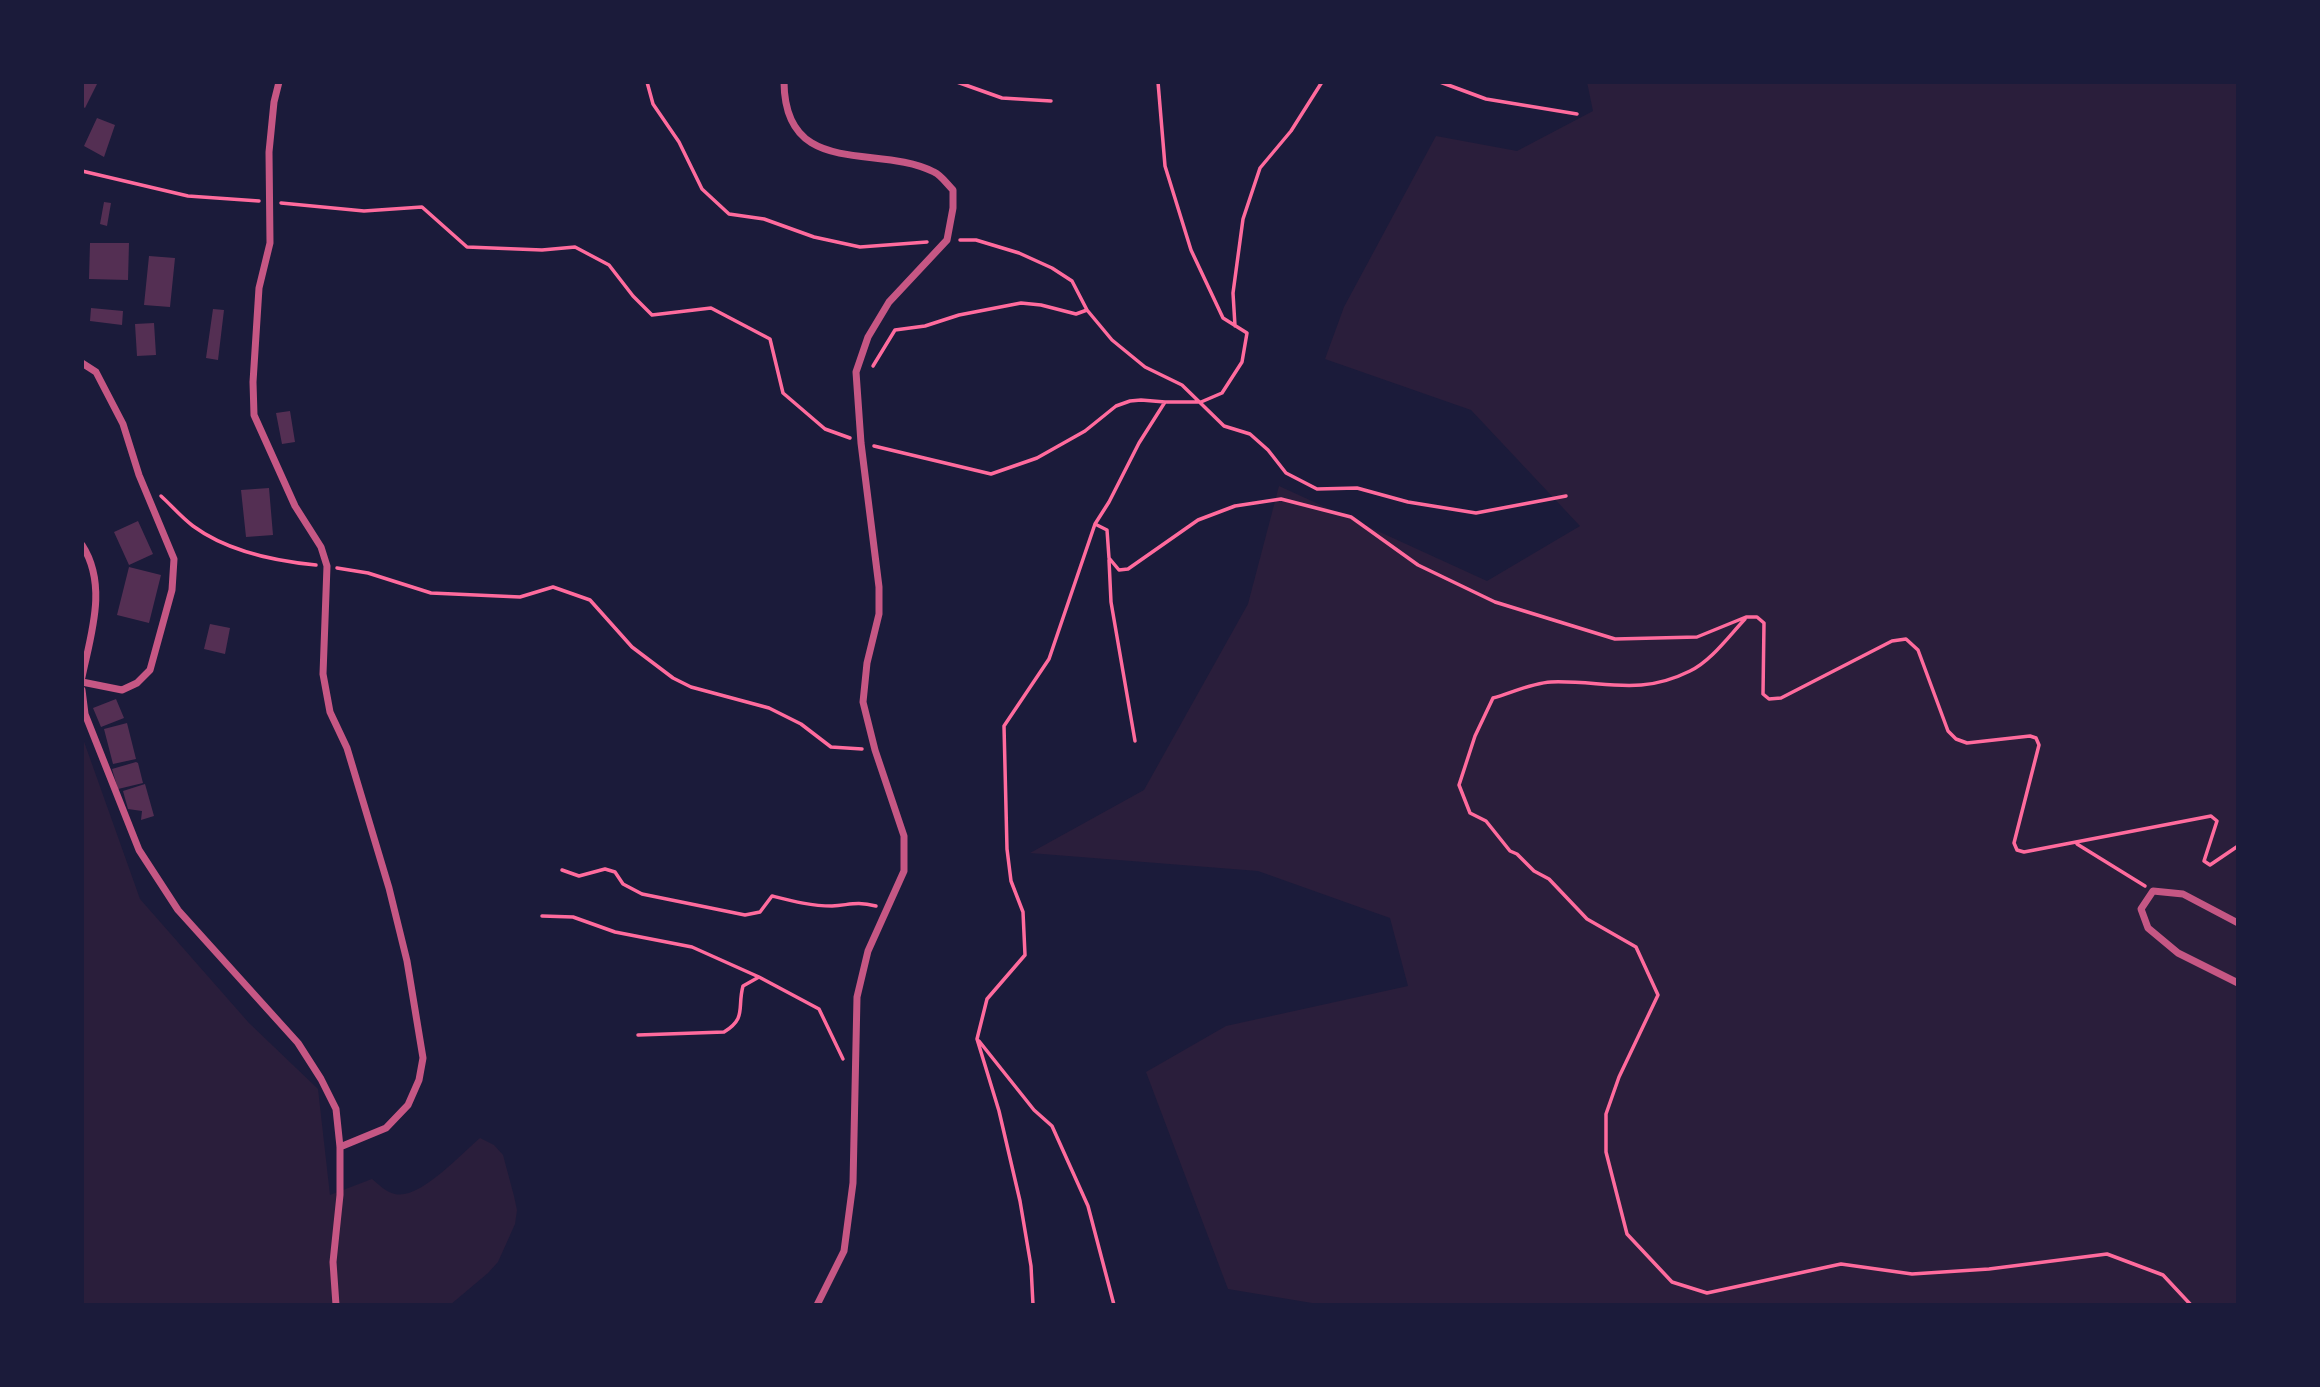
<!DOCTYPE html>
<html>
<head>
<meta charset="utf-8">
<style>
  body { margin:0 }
  #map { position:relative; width:2320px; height:1387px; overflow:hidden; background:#1b1b3a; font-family:Lato,sans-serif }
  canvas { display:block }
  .frame { position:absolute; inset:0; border:84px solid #1b1b3a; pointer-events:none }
</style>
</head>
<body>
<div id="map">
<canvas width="2320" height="1387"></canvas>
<div class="frame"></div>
</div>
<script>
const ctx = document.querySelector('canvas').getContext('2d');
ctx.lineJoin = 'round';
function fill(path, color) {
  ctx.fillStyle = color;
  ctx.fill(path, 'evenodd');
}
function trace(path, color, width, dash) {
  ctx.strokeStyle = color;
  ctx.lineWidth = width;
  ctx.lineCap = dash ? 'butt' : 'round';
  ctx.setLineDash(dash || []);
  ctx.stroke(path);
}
const green = new Path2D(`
  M 1587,82 L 2238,82 L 2238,1305 L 1324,1305 L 1228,1289 L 1146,1072 L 1226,1026 L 1408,986 L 1390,918 L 1258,871 L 1030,853 L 1144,790 L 1248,604 L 1279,486 L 1487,581 L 1580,526 L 1471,410 L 1325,359 L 1344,307 L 1436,136 L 1517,151 L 1593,111 Z
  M 82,736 L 140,899 L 249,1023 L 318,1089 L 330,1195 L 372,1179 C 379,1185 386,1192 395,1194 C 420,1200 462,1153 480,1138 L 494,1145 L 503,1155 L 514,1196 L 517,1210 L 515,1224 L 498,1262 L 488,1273 L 450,1305 L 82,1305 Z`);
const building = new Path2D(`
  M 82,82 L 98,82 L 85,108 L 82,106 Z
  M 97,118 L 115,125 L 104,157 L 84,146 Z
  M 104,202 L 111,203 L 107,226 L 100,224 Z
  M 90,243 L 129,243 L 128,280 L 89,279 Z
  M 149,256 L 175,258 L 170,307 L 144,305 Z
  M 91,308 L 123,311 L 122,325 L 90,321 Z
  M 213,309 L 224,310 L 218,360 L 206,358 Z
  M 154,323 L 156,355 L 137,356 L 135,324 Z
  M 290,411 L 295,442 L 282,444 L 276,413 Z
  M 269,488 L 273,535 L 246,537 L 241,490 Z
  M 138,521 L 153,554 L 129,565 L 114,532 Z
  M 129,567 L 161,575 L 149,623 L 117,615 Z
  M 210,624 L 230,628 L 225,654 L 204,649 Z
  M 116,699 L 124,718 L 101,727 L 93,708 Z
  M 127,723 L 136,759 L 113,764 L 104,729 Z
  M 136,762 L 138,763 L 143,783 L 118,789 L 112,769 Z
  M 145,784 L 154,816 L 141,820 L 142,811 L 128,809 L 123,791 Z`);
const path = new Path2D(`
  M 647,82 L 653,104 L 679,142 L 702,189 L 729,214 L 764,219 L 814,237 L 860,247 L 927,242
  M 957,82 L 1002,98 L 1051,101
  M 1440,82 L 1486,99 L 1577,114
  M 82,171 L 188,196 L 259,201
  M 281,203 L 364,211 L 422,207 L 467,247 L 542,250 L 575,247 L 609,265 L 633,296 L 652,315 L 711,308 L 770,339 L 783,393 L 825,429 L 850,438
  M 960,240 L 976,240 L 1019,253 L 1052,268 L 1072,281 L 1087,310 L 1112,340 L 1145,367 L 1182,385 L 1224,426 L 1250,434 L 1268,450 L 1286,473 L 1317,489 L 1357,488 L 1408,502 L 1476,513 L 1566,496
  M 1235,326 L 1233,293 L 1243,219 L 1260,168 L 1291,131 L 1322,82
  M 873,366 L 895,330 L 925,326 L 959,315 L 1021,303 L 1041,305 L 1076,314 L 1087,310
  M 874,446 L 991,474 L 1037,458 L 1085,431 L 1116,406 L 1130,401 L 1141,400 L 1165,402
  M 161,496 C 171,505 181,517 193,526 C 227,551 274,561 316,565
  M 1095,524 L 1107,530 L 1109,558 L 1119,570 L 1128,569 L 1198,520 L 1235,506 L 1281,499 L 1351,517 L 1418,565 L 1495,602 L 1615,639 L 1697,637 L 1746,617 L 1757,617 L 1764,623 L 1763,694 L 1769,699 L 1781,698 L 1892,641 L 1906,639 L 1918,650 L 1948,731 L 1956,739 L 1967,743 L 2030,736 L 2036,738 L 2039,745 L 2014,843 L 2017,850 L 2024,852 L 2211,816 L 2217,821 L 2204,861 L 2210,865 L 2238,846
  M 1109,560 L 1111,602 L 1135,741
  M 337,568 L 368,573 L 431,593 L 520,597 L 553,587 L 590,600 L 632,647 L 673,678 L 691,687 L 769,708 L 801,724 L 831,747 L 862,749
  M 1745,619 C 1729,636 1711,661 1690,671 C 1638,697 1603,680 1551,682 C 1532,683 1511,693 1493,698 L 1475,736 L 1459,785 L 1470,813 L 1486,821 L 1510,851 L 1517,854 L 1534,871 L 1549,879 L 1587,919 L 1636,947 L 1658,995 L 1619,1077 L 1606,1114 L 1606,1152 L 1627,1234 L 1672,1282 L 1707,1293 L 1841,1264 L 1912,1274 L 1989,1269 L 2107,1254 L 2163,1275 L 2191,1305
  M 2077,844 L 2145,886
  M 562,870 L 579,876 L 605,869 L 615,872 L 623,884 L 642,894 L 745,915 L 760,912 L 772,896 C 792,901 811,906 832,906 C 850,905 856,901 876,906
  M 542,916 L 573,917 L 615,932 L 692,947 L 759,977 L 819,1009 L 843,1059
  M 638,1035 L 724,1032 C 747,1018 737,1008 743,986 L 759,977
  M 979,1041 L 1034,1110 L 1052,1126 L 1088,1206 L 1114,1305
  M 1033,1305 L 1031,1266 L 1020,1201 L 999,1111 L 977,1039 L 987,999 L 1025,955 L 1023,912 L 1011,881 L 1007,849 L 1004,726 L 1049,659 L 1095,524 L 1109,502 L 1139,443 L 1165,402 L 1201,402 L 1222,393 L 1242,362 L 1247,333 L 1223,318 L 1191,250 L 1165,166 L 1158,82`);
const minor = new Path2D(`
  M 279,82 L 274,102 L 269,152 L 270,243 L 259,288 L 253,382 L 254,415 L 295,506 L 321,547 L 327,566 L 323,674 L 330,712 L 347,748 L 389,888 L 407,961 L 423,1058 L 419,1080 L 408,1105 L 386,1128 L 340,1147
  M 784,82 C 785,180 878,143 934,172 C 941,175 947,184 953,190 L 953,208 L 947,240 L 889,302 L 868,337 L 856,372 L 861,443 L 879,587 L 879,614 L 867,663 L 863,702 L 875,750 L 904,836 L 904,871 L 868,951 L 857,997 L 853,1183 L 844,1251 L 817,1305
  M 82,363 L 96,372 L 123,424 L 139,475 L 174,559 L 172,590 L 150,670 L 137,683 L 122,690 L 82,682
  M 82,545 C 108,585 91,634 82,677
  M 82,690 L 85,714 L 139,850 L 178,910 L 298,1043 L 321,1079 L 336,1109 L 340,1147 L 340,1195 L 333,1262 L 336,1305
  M 2238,923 L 2183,894 L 2153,891 L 2141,909 L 2148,928 L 2178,953 L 2238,983`);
fill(green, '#2a1e3b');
fill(building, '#542f53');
trace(path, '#ff6b9d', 3.5);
trace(minor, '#c65784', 7);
</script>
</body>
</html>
